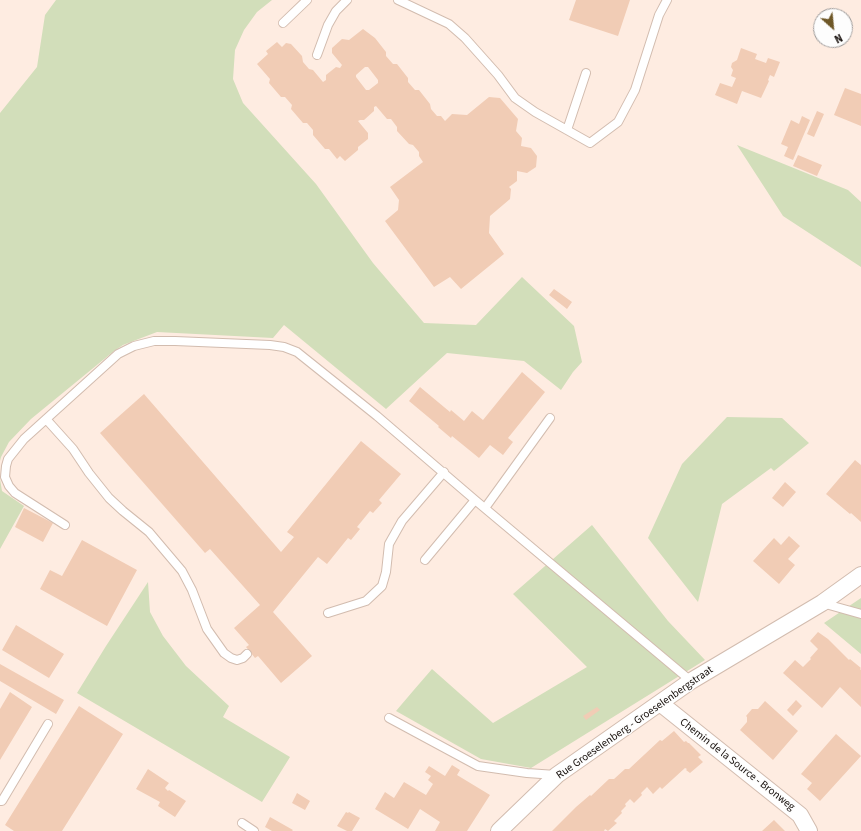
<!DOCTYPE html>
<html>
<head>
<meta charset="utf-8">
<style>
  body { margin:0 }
  #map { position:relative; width:861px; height:831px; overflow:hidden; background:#feece1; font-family:"Source Sans 3",sans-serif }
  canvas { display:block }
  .north { position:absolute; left:813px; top:8px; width:40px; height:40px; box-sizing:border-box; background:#fdfdfd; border:1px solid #9f9c9b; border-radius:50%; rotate:153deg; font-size:11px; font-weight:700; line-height:16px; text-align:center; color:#120b07 }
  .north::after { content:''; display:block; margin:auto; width:14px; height:18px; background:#6e5727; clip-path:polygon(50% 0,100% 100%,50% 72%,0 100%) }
</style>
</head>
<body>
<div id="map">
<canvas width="861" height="831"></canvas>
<div class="north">N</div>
</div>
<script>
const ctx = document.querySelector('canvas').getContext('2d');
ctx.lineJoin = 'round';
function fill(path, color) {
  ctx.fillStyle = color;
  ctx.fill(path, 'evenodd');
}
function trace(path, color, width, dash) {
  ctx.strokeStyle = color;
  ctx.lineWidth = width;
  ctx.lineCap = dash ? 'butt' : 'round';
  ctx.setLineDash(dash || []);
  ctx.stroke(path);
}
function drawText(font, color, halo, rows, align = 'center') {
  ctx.font = font + ' "Source Sans 3",sans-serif';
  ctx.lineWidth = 3;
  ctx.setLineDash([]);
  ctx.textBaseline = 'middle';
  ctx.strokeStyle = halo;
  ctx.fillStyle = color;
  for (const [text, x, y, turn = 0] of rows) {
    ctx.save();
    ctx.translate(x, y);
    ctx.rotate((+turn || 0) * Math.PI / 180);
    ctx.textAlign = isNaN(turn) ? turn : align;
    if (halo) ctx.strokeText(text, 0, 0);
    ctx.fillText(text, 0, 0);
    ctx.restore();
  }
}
const green = new Path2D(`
  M 56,0 L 272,0 L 257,12 L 244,30 L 235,50 L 233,79 L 243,103 L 316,184 L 373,263 L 424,323 L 476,325 L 522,277 L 574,326 L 582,362 L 573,372 L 561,390 L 524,361 L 447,353 L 386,409 L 284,325 L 273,338 L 157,332 L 123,345 L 114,351 L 31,419 L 9,442 L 1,457 L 0,461 L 0,113 L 37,67 L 45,15 Z
  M 737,145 L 848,190 L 861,202 L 861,267 L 783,216 Z
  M 727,417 L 782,418 L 809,443 L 774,471 L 771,468 L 722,504 L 698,602 L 648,538 L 682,464 Z
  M 0,479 L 2,491 L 24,506 L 0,549 Z
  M 592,525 L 668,621 L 705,660 L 531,768 L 481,759 L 396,711 L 413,691 L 432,669 L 493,723 L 587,667 L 513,594 Z
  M 148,582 L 150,612 L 163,636 L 186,666 L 229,706 L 223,717 L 290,757 L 262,802 L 77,693 L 106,646 Z
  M 861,598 L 861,654 L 824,623 Z`);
const building = new Path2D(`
  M 576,0 L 630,0 L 618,36 L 569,20 Z
  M 363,29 L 375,38 L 386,52 L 386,56 L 393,64 L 397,64 L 408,78 L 408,82 L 415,90 L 419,90 L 430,104 L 431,109 L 437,116 L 441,116 L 445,121 L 452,114 L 467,115 L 489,97 L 500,98 L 518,119 L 516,131 L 522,138 L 521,146 L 531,148 L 537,156 L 536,167 L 527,173 L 517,171 L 517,181 L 509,187 L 511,189 L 510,199 L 490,216 L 489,233 L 504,254 L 461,289 L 450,277 L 434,287 L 385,221 L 398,210 L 399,200 L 390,187 L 423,162 L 419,156 L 419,152 L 413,145 L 409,144 L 397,131 L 397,127 L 391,119 L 387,119 L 376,106 L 374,107 L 374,111 L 364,120 L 360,120 L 358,121 L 368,133 L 368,139 L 358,147 L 358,150 L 345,161 L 340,156 L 337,159 L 329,149 L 325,149 L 313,135 L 313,130 L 307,123 L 303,123 L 291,109 L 292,105 L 285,97 L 281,97 L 269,83 L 270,79 L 257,64 L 268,54 L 266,51 L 277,42 L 282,47 L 286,43 L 291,44 L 302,56 L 303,62 L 309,69 L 313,70 L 323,82 L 326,80 L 326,75 L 336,67 L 340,68 L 342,65 L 332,53 L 332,48 L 342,39 L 349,40 ZM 365,67 L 368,67 L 378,80 L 378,83 L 369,90 L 366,90 L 356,77 L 356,75 Z
  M 741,48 L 757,54 L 755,59 L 766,63 L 768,58 L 780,62 L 774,77 L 770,75 L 768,80 L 769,81 L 761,98 L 742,91 L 737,104 L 715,95 L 720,83 L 732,87 L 736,78 L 731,76 L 733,70 L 731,67 L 732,63 L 737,60 Z
  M 845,88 L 861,94 L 861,126 L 834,115 Z
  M 817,111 L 824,114 L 814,137 L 807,134 Z
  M 802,116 L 810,120 L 793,160 L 784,156 L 788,147 L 781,144 L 791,120 L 799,124 Z
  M 798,155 L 822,165 L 817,176 L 793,166 Z
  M 554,289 L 572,302 L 567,309 L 549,295 Z
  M 522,372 L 545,392 L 508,438 L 513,442 L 503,455 L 490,445 L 479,458 L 452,436 L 451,438 L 438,427 L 439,426 L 409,401 L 420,387 L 450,412 L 451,410 L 464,421 L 472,411 L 483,420 Z
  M 144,394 L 281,552 L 294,537 L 287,532 L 361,441 L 401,474 L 379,500 L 382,503 L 373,513 L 370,511 L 357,527 L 360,529 L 351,540 L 348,538 L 327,564 L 318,557 L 273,612 L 312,656 L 281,683 L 258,656 L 255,658 L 246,647 L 249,645 L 234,628 L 260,605 L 210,549 L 205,553 L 100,433 Z
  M 855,460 L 861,465 L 861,522 L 851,513 L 850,514 L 826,494 Z
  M 785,482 L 796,492 L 783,507 L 772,498 Z
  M 24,508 L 53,523 L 43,542 L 15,527 Z
  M 789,536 L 800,546 L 788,559 L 795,565 L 779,584 L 753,561 L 774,538 L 781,545 Z
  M 82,540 L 137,570 L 107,626 L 40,589 L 50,570 L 62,576 Z
  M 16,625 L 64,654 L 49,678 L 2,650 Z
  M 818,632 L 828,639 L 849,660 L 850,659 L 861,668 L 860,669 L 861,670 L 861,707 L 840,687 L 822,708 L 783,673 L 795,660 L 803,667 L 811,659 L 810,658 L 818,649 L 810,641 Z
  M 0,664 L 64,700 L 56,714 L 0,681 Z
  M 10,692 L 32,707 L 0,760 L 0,709 Z
  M 796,700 L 802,706 L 793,716 L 787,710 Z
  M 765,701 L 798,731 L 773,760 L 740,730 L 747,722 L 747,717 L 746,716 L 752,709 L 758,709 Z
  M 79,706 L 123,734 L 62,831 L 14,831 L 5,825 Z
  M 597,707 L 600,710 L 586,720 L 583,716 Z
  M 674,731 L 684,742 L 686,741 L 688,743 L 689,743 L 701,755 L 698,757 L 703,762 L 690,773 L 686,770 L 687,769 L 685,768 L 662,789 L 660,787 L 653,794 L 647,787 L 641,793 L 642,795 L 634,803 L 630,799 L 625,804 L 626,806 L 621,811 L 622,813 L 614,821 L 617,823 L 608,831 L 605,829 L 604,831 L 552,831 L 576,807 L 590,795 L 591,796 L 609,779 L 614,779 L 625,769 L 629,769 L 660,740 L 662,741 Z
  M 836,734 L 861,756 L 820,801 L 807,789 L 812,783 L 801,774 Z
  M 452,765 L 460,770 L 457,775 L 490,795 L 467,831 L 435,831 L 440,822 L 420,809 L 408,829 L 375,809 L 385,792 L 394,798 L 404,782 L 426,795 L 433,784 L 428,780 L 431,776 L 425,772 L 429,766 L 445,776 Z
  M 148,769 L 169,783 L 165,788 L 168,791 L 169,790 L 186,801 L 175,817 L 158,806 L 160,802 L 136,789 Z
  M 297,793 L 310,801 L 305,810 L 292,803 Z
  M 346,812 L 348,813 L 349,812 L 360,818 L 352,831 L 347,831 L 337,826 Z
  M 270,817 L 293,830 L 292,831 L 272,831 L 265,827 Z
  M 774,820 L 785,831 L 762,831 Z`);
const lane = new Path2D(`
  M 398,0 L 449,24 L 465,38 L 498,75 L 515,98 L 535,112 L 590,143 L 618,122 L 635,90 L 659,15 L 667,0
  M 283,23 L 307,0
  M 317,55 L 328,25 L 336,11 L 347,0
  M 567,130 L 586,73
  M 46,419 L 73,449 L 89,473 L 109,498 L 123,511 L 149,532 L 182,571 L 192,590 L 207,629 L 224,653 L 231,658 L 237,660 L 243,658 L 247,654
  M 485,508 L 550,418
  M 65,525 L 15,493 L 9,486 L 5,477 L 6,466 L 8,459 L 24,439 L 118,354 L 134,346 L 154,341 L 175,341 L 270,345 L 284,347 L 297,352 L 377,416 L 475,500 L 691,681
  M 425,560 L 475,500
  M 822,603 L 861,614
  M 328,613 L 366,601 L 382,586 L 386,572 L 389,544 L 402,521 L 444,472
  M 389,718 L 478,766 L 527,773 L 556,775
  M 0,801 L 2,801 L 48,724
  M 242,823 L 254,831`);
const street = new Path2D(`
  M 660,703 L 800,815 L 809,831
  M 499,831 L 557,775 L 691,681 L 822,603 L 861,575`);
const streetNames = [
  ["Rue Groeselenberg - Groeselenbergstraat",635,723,-35],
  ["Chemin de la Source - Bronweg",737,765,38]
];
fill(green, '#d2deba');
fill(building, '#f1ccb5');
trace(lane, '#d2bcaf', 10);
trace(street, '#d2bcaf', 18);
trace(lane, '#fff', 8);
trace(street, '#fff', 16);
drawText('11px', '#120b07', '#fdfdfd', streetNames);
</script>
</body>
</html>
